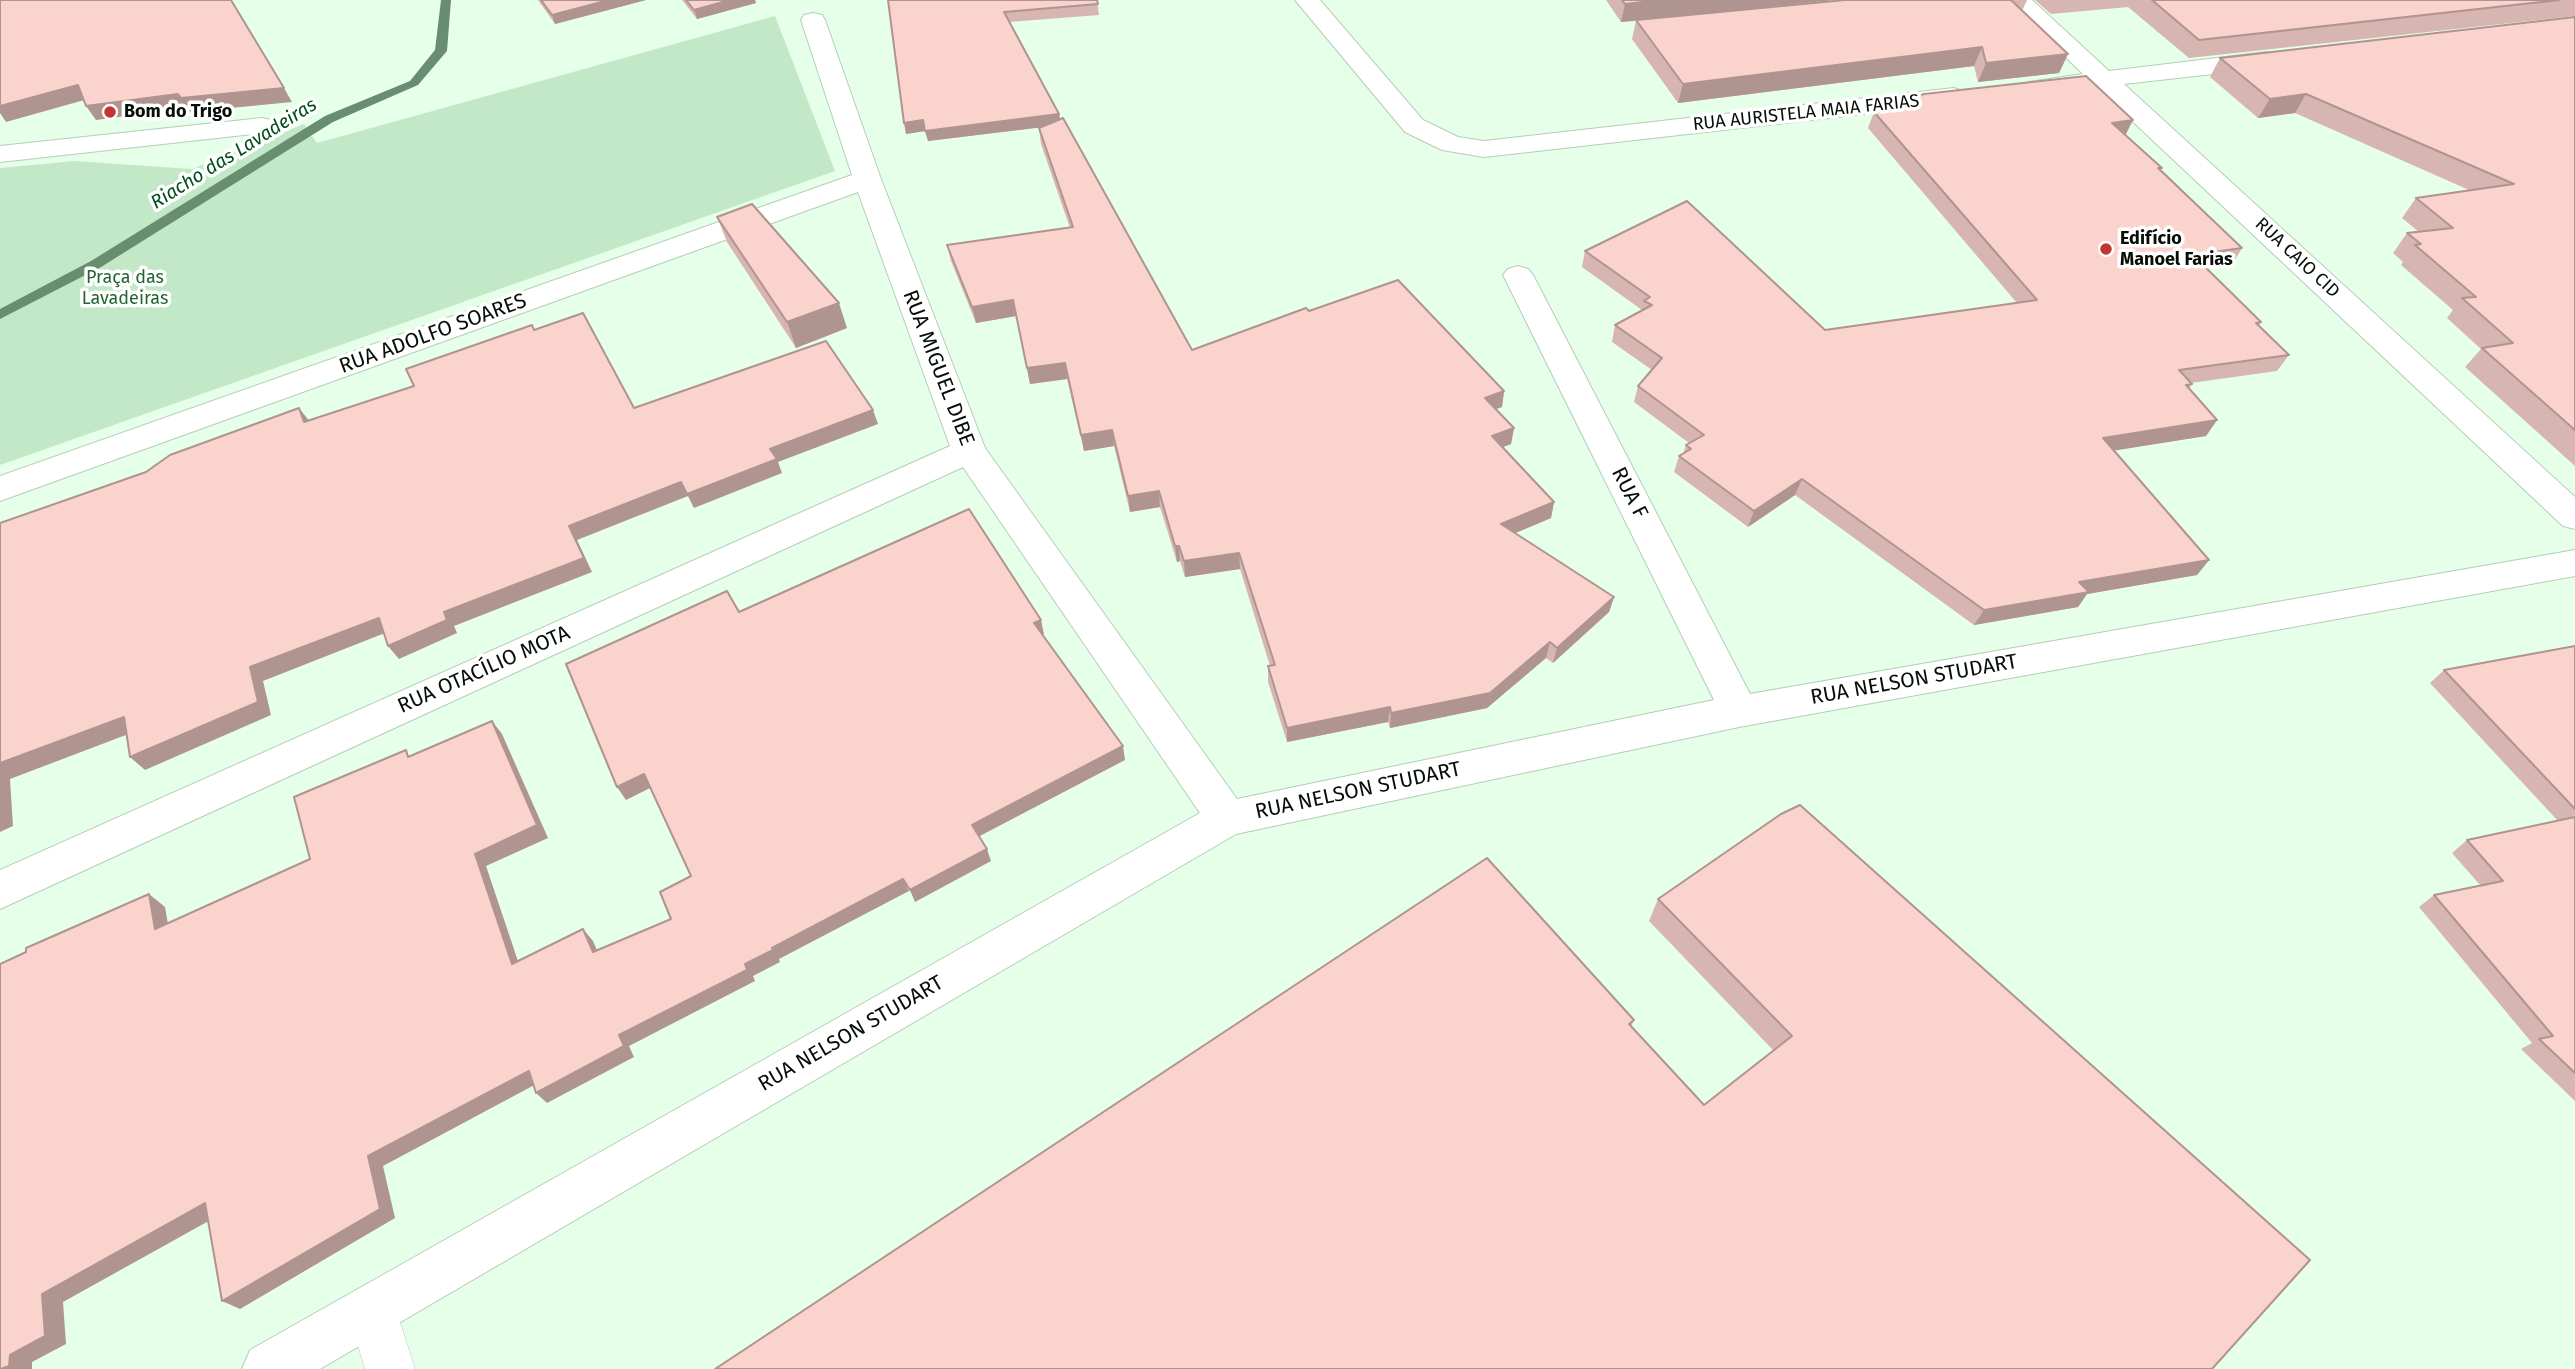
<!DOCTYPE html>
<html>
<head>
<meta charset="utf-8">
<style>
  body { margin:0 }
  canvas { display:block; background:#e6ffe9 }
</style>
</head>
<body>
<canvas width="2575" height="1369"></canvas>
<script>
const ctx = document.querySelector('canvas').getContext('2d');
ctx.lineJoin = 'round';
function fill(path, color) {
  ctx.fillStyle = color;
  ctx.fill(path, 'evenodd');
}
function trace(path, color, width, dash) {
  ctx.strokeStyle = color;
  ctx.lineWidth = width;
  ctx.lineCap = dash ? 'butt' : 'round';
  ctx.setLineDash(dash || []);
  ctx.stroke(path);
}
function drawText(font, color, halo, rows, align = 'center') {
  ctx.font = font + ' "Fira Sans",sans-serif';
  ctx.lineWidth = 7;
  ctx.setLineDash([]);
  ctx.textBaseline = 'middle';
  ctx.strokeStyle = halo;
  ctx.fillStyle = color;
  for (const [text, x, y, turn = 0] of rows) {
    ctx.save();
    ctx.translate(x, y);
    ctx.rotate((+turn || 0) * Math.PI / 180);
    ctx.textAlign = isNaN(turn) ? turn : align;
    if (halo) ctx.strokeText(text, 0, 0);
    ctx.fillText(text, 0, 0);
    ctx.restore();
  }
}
const green = new Path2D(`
  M 775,16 L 835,171 L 0,465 L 0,168 L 74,161 L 192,169 L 304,124 L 317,143 Z`);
const stream = new Path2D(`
  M 441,0 L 451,0 L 447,51 L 418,85 L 333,122 L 101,267 L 0,319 L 0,309 L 91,261 L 325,116 L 410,81 L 435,50 Z`);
const service = new Path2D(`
  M 372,1284 L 390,1291 L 415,1369 L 365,1369 L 347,1309 L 354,1291 Z`);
const minor = new Path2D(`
  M 1295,0 L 1320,0 L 1423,120 L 1458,137 L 1484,141 L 1954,88 L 1963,91 L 1967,96 L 1963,101 L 1954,104 L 1484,157 L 1442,150 L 1405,132 Z
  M 2006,0 L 2032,0 L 2109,71 L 2267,52 L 2276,55 L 2280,60 L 2276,65 L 2267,68 L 2124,84 L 2575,497 L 2575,529 L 2563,526 L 2097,88 L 2038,95 L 2029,92 L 2025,87 L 2029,82 L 2083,74 Z
  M 813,13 L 822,15 L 825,20 L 881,179 L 985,448 L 1237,799 L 1714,700 L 1503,275 L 1508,269 L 1518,266 L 1528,269 L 1533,275 L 1750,694 L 2575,550 L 2575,576 L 1739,727 L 1236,834 L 320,1369 L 242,1369 L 250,1350 L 1200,813 L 963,467 L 0,909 L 0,870 L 950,446 L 858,192 L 0,501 L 0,476 L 852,175 L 801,20 L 804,15 Z
  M 262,118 L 271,120 L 275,126 L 271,132 L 0,162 L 0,146 Z`);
const wall = new Path2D(`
  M 538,0 L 646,0 L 555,24 Z
  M 682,0 L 755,0 L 756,3 L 697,19 Z
  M 888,0 L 1097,0 L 1099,15 L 1009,22 L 1059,114 L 1060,119 L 1192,350 L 1309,311 L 1504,391 L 1502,407 L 1495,409 L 1514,428 L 1511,444 L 1503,447 L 1554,502 L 1551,518 L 1515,533 L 1614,597 L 1609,612 L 1553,663 L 1546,658 L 1487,708 L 1390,728 L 1388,722 L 1287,742 L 1268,682 L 1268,666 L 1270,666 L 1240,569 L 1185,577 L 1180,561 L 1177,562 L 1160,507 L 1130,512 L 1114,446 L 1084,451 L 1067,379 L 1030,384 L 1016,316 L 976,323 L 951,261 L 947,245 L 1070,228 L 1041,144 L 1039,128 L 1040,127 L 928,141 L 925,131 L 906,134 Z
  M 1606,0 L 1834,0 L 1737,10 L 1845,0 L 2027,0 L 2022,11 L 2068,54 L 2059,73 L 1978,82 L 1974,66 L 1678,103 L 1632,39 L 1636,21 L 1621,22 Z
  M 2035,0 L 2575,0 L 2575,16 L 2189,58 L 2128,7 L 2051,14 Z
  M 2575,17 L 2575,466 L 2465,367 L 2481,349 L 2447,318 L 2453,310 L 2401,265 L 2403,262 L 2393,253 L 2407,233 L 2419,232 L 2402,218 L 2416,198 L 2469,190 L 2295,113 L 2258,118 L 2210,77 L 2220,58 Z
  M 1874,112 L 2126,135 L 2242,248 L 2232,265 L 2206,268 L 2261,322 L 2259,326 L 2289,355 L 2277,371 L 2191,383 L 2192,384 L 2189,389 L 2217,420 L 2206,436 L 2114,450 L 2209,560 L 2197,575 L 2087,594 L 2078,607 L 1974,625 L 1795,495 L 1748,527 L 1674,472 L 1679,456 L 1683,454 L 1686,445 L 1689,443 L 1634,402 L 1638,386 L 1652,370 L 1612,342 L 1615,325 L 1642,310 L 1582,267 L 1585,251 L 1825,330 L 2017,303 L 1868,128 Z
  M 717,217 L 847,328 L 796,348 L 727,242 Z
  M 2575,646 L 2575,1101 L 2521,1049 L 2532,1043 L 2419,907 L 2434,895 L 2480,885 L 2452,853 L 2467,840 L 2558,821 L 2430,683 L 2444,670 Z
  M 1658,899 L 2310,1260 L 715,1369 L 1634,1020 L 1631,1027 L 1704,1105 L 1774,1051 L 1649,921 Z`);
const shadedWall = new Path2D(`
  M 609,0 L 646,0 L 555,24 L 552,15 Z
  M 730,0 L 755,0 L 756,3 L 697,19 L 694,10 Z
  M 1661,0 L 1834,0 L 1621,22 L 1625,4 Z
  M 1982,47 L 1974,66 L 1678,103 L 1683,84 Z
  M 2068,54 L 2059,73 L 1978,82 L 1986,63 Z
  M 78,85 L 88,99 L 6,122 L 0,113 L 0,104 Z
  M 284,88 L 292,102 L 190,112 L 187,108 L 96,120 L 86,106 L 178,94 Z
  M 2306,94 L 2295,113 L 2258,118 L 2270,99 Z
  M 1059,114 L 1061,125 L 928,141 L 925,131 L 906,134 L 904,123 L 923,120 Z
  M 2133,120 L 2125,136 L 2112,123 Z
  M 1013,300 L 1016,316 L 976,323 L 972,307 Z
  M 839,303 L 847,328 L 796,348 L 787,322 Z
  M 1065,363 L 1067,379 L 1030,384 L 1027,368 Z
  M 1504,391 L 1502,407 L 1482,414 L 1485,398 Z
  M 299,408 L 310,422 L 304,422 Z
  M 873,410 L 878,424 L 778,462 L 782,473 L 694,508 L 687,494 L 770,449 Z
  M 2217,420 L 2206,436 L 2093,454 L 2103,438 Z
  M 1514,428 L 1511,444 L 1490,452 L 1492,436 Z
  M 1112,430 L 1114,446 L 1084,451 L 1081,435 Z
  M 1802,479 L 1795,495 L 1748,527 L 1754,511 Z
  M 681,482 L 688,496 L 577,540 L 592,572 L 454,626 L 457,633 L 399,659 L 388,646 L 569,526 Z
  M 1159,491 L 1160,507 L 1130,512 L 1128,496 Z
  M 1554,502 L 1551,518 L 1499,540 L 1501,524 Z
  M 1175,546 L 1179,546 L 1180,561 L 1177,562 Z
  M 1239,553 L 1240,569 L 1185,577 L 1184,561 Z
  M 2209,560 L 2197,575 L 2087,594 L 2078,607 L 1974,625 L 1984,610 L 2079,582 Z
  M 1614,597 L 1609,612 L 1553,663 L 1557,648 Z
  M 379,618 L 390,631 L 263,681 L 271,715 L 145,770 L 130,757 L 250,667 Z
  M 1041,620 L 1044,634 L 1037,637 L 1034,623 Z
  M 1550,642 L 1546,658 L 1487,708 L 1390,728 L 1391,713 Z
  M 1390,707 L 1388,722 L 1287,742 L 1287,728 Z
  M 124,717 L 139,730 L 10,779 L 13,826 L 0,832 L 0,763 Z
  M 492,721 L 502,734 L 548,838 L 486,866 L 523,976 L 512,964 L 475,854 Z
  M 1123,746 L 1125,760 L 976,838 L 972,825 Z
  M 644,774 L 652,787 L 626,800 L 617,787 Z
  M 987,849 L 991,861 L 915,902 L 910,890 Z
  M 903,879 L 909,891 L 779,959 L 780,962 L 753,976 L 755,981 L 629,1046 L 634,1057 L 547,1103 L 536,1093 L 619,1035 L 745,964 L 772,948 Z
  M 149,894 L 165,907 L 171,941 L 155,929 Z
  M 583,929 L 593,941 L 603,964 L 593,952 Z
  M 529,1071 L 540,1082 L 383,1166 L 395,1218 L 240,1309 L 222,1301 L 368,1156 Z
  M 205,1203 L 223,1213 L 63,1302 L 66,1344 L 32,1362 L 32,1369 L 3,1369 L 42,1294 Z`);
const building = new Path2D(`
  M 0,0 L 231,0 L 284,88 L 181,98 L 178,94 L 86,106 L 78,85 L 0,106 Z
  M 541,0 L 609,0 L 552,15 Z
  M 686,0 L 730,0 L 694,10 Z
  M 888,0 L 1097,0 L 1098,4 L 1004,12 L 1059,114 L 925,131 L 923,120 L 904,123 Z
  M 1622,0 L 1661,0 L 1625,4 Z
  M 1845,0 L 2011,0 L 2068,54 L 1986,63 L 1982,47 L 1683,84 L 1636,20 Z
  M 2152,0 L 2559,0 L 2199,40 Z
  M 2575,17 L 2575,430 L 2482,348 L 2513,343 L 2462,298 L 2476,297 L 2415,245 L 2421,244 L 2407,233 L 2453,228 L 2416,198 L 2514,184 L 2306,94 L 2270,99 L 2220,58 Z
  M 2086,76 L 2133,120 L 2112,123 L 2162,168 L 2158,168 L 2242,248 L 2193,255 L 2261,322 L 2256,323 L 2289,355 L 2179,370 L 2192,384 L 2186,385 L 2217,420 L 2103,438 L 2209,560 L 2079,582 L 2089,592 L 1984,610 L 1802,479 L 1754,511 L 1679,456 L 1691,449 L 1686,445 L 1704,435 L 1638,386 L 1662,358 L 1615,325 L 1652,305 L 1644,301 L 1650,297 L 1585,251 L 1687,201 L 1825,330 L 2037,300 L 1874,112 L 1924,94 Z
  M 1063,118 L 1192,350 L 1306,308 L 1309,311 L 1398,280 L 1504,391 L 1485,398 L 1514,428 L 1492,436 L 1554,502 L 1501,524 L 1614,597 L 1557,648 L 1550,642 L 1490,693 L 1391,713 L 1390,707 L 1287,728 L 1268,666 L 1275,665 L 1239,553 L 1184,561 L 1179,546 L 1175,546 L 1159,491 L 1128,496 L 1112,430 L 1081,435 L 1065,363 L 1027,368 L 1013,300 L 972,307 L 947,245 L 1073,227 L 1039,128 Z
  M 752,204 L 839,303 L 787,322 L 717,217 Z
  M 583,313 L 634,408 L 826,341 L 873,410 L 770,449 L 777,459 L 687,494 L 681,482 L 569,526 L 584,558 L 444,612 L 447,620 L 388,646 L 379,618 L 250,667 L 258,702 L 130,757 L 124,717 L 0,763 L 0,523 L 146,472 L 170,455 L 299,408 L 304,422 L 414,386 L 406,369 L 532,325 L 534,330 Z
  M 969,509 L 1041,620 L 1034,623 L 1123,746 L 972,825 L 987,849 L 910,890 L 903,879 L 772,948 L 773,950 L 745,964 L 747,970 L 619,1035 L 624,1046 L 536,1093 L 529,1071 L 368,1156 L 380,1209 L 222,1301 L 205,1203 L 42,1294 L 45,1336 L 10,1355 L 9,1366 L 0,1369 L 0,964 L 26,952 L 26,948 L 149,894 L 155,929 L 310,859 L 294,797 L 406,750 L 408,757 L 492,721 L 537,825 L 475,854 L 512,964 L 583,929 L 593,952 L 671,919 L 660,892 L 691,876 L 644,774 L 617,787 L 566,664 L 727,591 L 739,612 Z
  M 2575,646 L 2575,809 L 2444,670 Z
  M 1800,805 L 2310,1260 L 2212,1369 L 715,1369 L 1487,858 L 1634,1020 L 1629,1024 L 1704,1105 L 1792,1036 L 1658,899 L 1781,814 Z
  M 2575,817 L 2575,1073 L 2539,1039 L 2553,1036 L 2434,895 L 2503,881 L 2467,840 Z`);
const markers = [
  [110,112,7,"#c3352f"],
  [2106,249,7,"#c3352f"]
];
const farPoinames = [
  ["Bom do Trigo",124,112],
  ["Edifício",2120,239],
  ["Manoel Farias",2120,260]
];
const farStreetnames = [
  ["RUA AURISTELA MAIA FARIAS",1806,113,-6],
  ["RUA CAIO CID",2297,258,43]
];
const farParknames = [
  ["Praça das",125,278],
  ["Lavadeiras",125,299]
];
const farWaternames = [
  ["Riacho das Lavadeiras",234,154,-32]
];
const streetNames = [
  ["RUA ADOLFO SOARES",433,334,-20],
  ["RUA MIGUEL DIBE",938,368,69],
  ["RUA F",1629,493,63],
  ["RUA OTACÍLIO MOTA",484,670,-24],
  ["RUA NELSON STUDART",1914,680,-10],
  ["RUA NELSON STUDART",1358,791,-12],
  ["RUA NELSON STUDART",851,1034,-30]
];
fill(green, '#c3e8c8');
fill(stream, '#698d6f');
trace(service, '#b5cdb8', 1);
trace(minor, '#b5cdb8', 2);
fill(service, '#fff');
fill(minor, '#fff');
fill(wall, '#d7b5b0');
fill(shadedWall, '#af9490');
fill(building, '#fad3cd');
trace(building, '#af9490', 2);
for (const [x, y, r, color] of markers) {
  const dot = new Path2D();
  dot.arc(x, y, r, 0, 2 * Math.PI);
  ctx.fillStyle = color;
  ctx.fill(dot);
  trace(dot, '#fff', 2.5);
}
drawText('bold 18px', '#060e07', '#fff', farPoinames, 'left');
drawText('18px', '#060e07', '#fff', farStreetnames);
drawText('18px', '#226533', '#fff', farParknames);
drawText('italic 19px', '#004d1c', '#fff', farWaternames);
drawText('21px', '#060e07', '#fff', streetNames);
</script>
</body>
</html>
